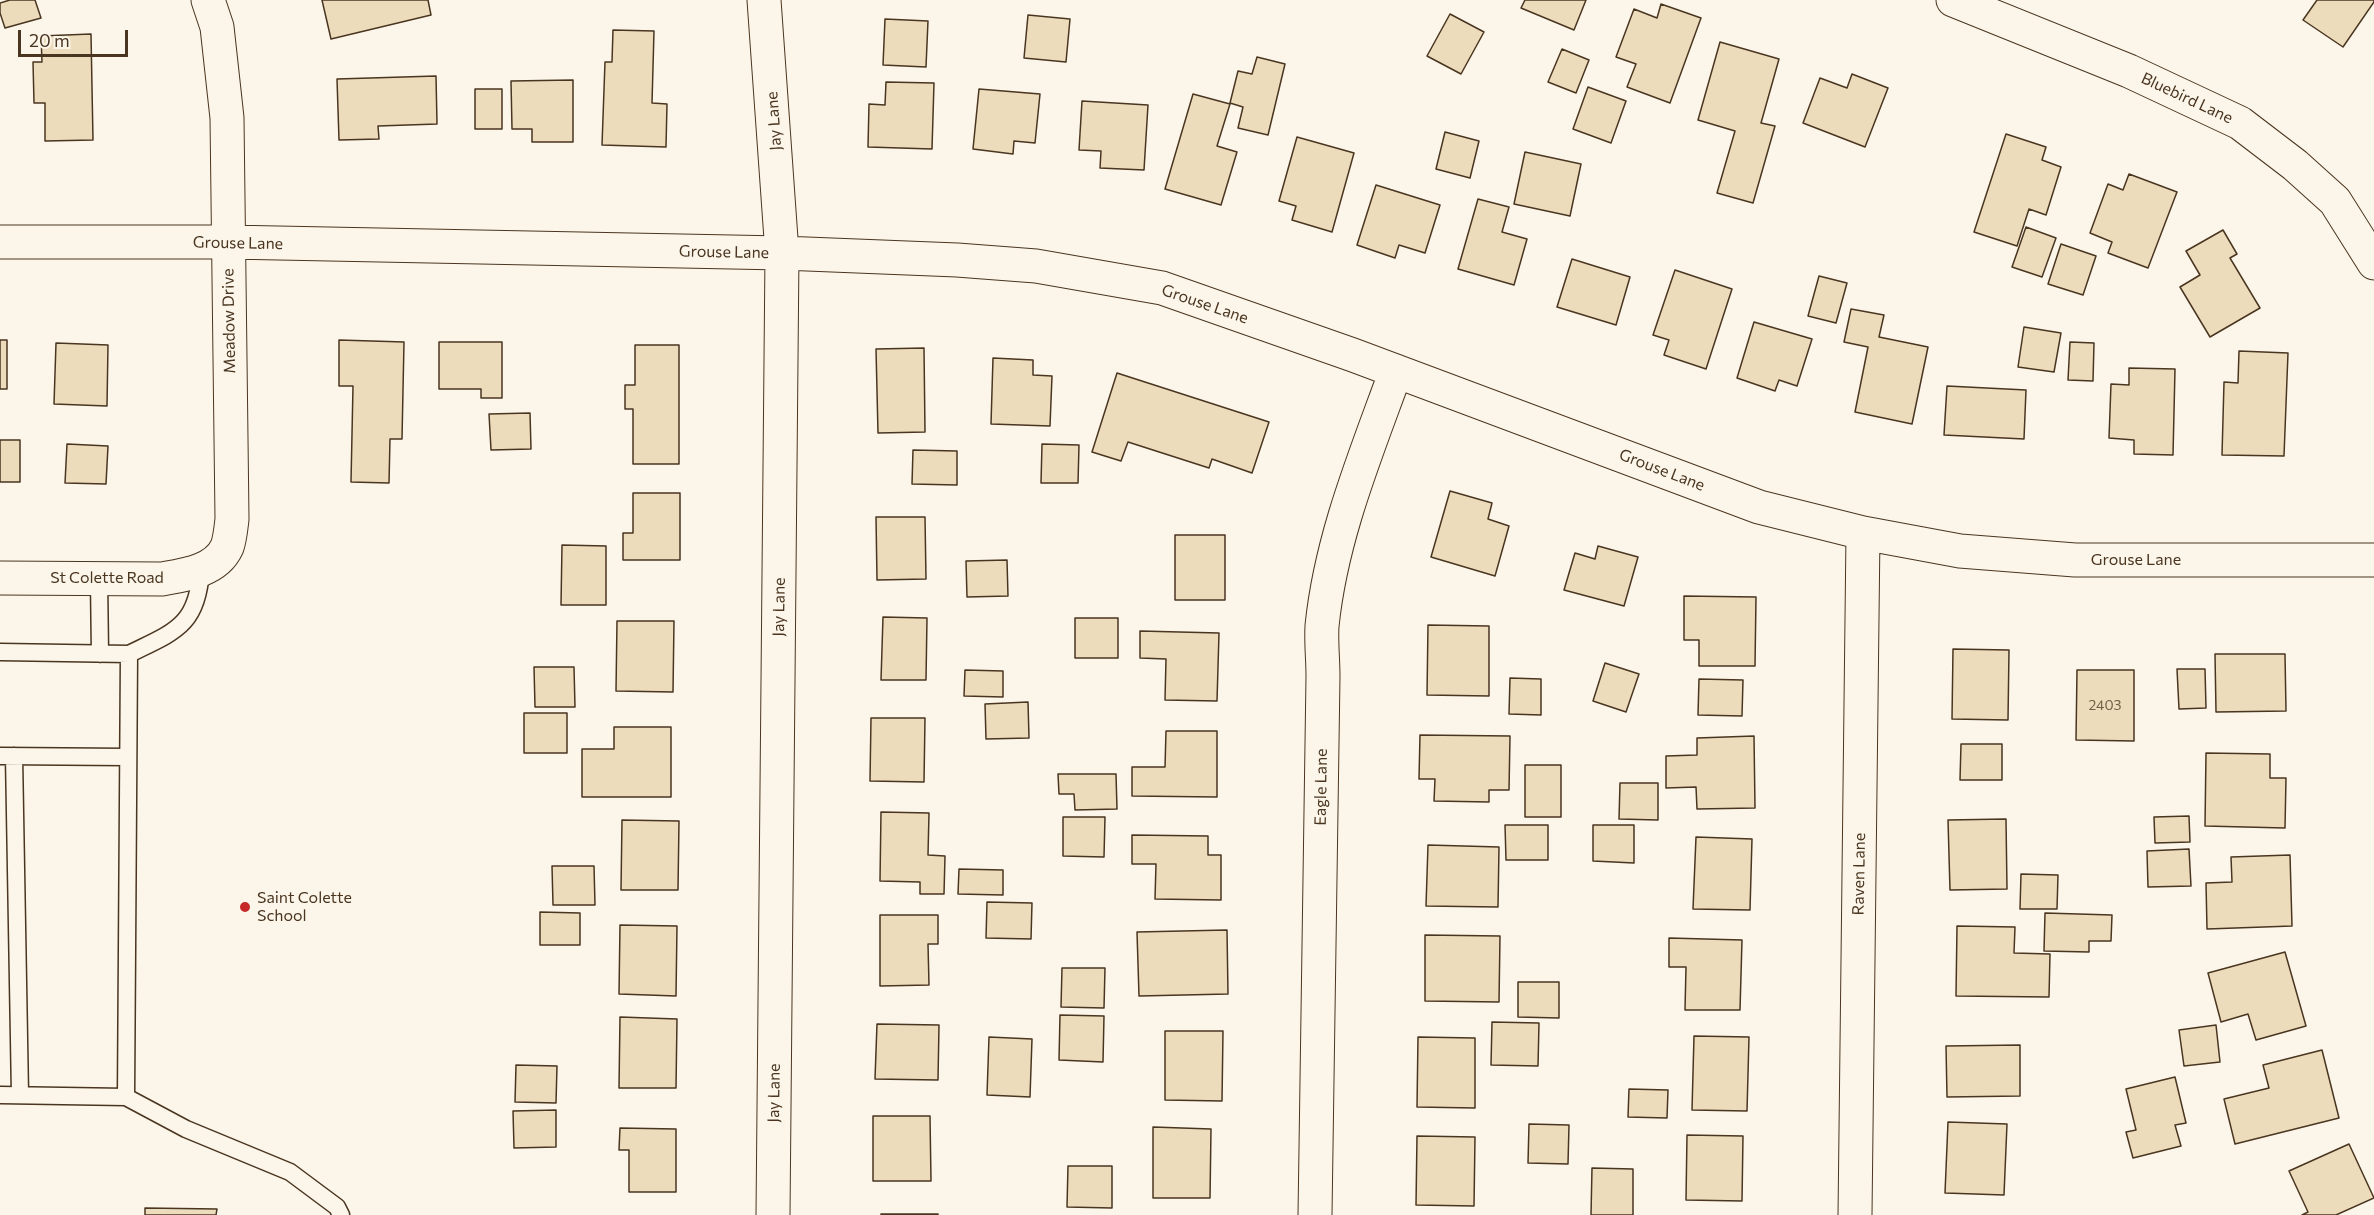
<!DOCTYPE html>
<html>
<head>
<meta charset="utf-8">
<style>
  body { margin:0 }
  #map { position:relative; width:2374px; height:1215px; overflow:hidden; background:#fbf6e9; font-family:Commissioner,sans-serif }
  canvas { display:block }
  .scale { position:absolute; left:18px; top:30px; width:110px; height:27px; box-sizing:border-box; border:3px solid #4a3520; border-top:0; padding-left:8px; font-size:18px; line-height:21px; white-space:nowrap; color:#4a3520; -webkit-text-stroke:4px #fbf6e9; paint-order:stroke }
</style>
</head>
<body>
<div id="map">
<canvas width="2374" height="1215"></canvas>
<div class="scale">20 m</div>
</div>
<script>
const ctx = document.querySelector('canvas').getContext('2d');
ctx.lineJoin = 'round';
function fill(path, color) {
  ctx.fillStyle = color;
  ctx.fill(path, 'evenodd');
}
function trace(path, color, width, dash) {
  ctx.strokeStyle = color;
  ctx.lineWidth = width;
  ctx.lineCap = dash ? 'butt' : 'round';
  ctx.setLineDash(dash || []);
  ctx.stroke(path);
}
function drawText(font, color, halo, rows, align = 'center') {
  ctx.font = font + ' Commissioner,sans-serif';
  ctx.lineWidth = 4.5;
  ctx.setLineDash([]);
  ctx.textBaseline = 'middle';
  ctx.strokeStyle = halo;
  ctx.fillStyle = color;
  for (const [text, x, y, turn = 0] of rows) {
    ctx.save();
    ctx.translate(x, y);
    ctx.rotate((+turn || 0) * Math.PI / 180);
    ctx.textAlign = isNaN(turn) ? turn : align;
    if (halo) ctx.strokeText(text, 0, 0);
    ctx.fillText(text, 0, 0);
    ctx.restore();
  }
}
const building = new Path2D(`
  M 10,0 L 35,0 L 41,18 L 5,28 L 0,13 L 0,3 Z
  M 322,0 L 428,0 L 431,15 L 331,39 Z
  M 1525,0 L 1586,0 L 1574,30 L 1521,8 Z
  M 2317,0 L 2374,0 L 2374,2 L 2343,47 L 2303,20 Z
  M 1661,4 L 1701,18 L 1670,103 L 1627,87 L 1636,64 L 1616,57 L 1634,9 L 1657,18 Z
  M 1450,14 L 1484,32 L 1461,74 L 1427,56 Z
  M 1028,15 L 1070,19 L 1066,62 L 1024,58 Z
  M 885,19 L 928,21 L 926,67 L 883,65 Z
  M 613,30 L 654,31 L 652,103 L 667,104 L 666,147 L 602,145 L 605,62 L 612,62 Z
  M 91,34 L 93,140 L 45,141 L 45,103 L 34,103 L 33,62 L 42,62 L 41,36 Z
  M 1720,42 L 1779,59 L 1761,123 L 1775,126 L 1753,203 L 1717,193 L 1735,131 L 1698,120 Z
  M 1562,49 L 1589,60 L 1576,93 L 1548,82 Z
  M 1257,57 L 1285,64 L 1268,135 L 1238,128 L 1243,107 L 1230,103 L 1238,71 L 1252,74 Z
  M 1852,74 L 1888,88 L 1865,147 L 1803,123 L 1820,78 L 1847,88 Z
  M 436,76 L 437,124 L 378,126 L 379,139 L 339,140 L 337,79 Z
  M 573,80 L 573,142 L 532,142 L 532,129 L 512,129 L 511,81 Z
  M 886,82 L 934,83 L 932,149 L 868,147 L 869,104 L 885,105 Z
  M 1588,87 L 1626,101 L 1611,143 L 1573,129 Z
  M 475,89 L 502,89 L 502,129 L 475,129 Z
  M 979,89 L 1040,94 L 1035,143 L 1014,141 L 1013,154 L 973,149 Z
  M 1193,94 L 1230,104 L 1217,146 L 1237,152 L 1221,205 L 1165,189 Z
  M 1082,101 L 1148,105 L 1144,170 L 1100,168 L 1101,151 L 1079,150 Z
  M 1445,132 L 1479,141 L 1470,178 L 1436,169 Z
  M 2006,134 L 2046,147 L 2042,160 L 2061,167 L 2046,215 L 2029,209 L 2017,246 L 1974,232 Z
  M 1297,137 L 1354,153 L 1332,232 L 1292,220 L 1296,206 L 1279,201 Z
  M 1525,152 L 1581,164 L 1570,216 L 1514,204 Z
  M 2129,174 L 2177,192 L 2148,268 L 2108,253 L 2112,242 L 2090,233 L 2108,184 L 2123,190 Z
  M 1376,185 L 1440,205 L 1425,253 L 1399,245 L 1395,258 L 1357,245 Z
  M 1478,199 L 1509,207 L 1502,232 L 1527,239 L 1514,285 L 1458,269 Z
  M 2026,227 L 2056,238 L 2042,277 L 2012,267 Z
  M 2223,230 L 2237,254 L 2230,258 L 2260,308 L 2210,337 L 2180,287 L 2200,275 L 2186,251 Z
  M 2061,244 L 2096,256 L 2083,295 L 2048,284 Z
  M 1572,259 L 1630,277 L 1616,325 L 1557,307 Z
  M 1675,270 L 1732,289 L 1706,369 L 1664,355 L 1669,340 L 1653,335 Z
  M 1819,276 L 1847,283 L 1836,323 L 1808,316 Z
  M 1851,309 L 1884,315 L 1879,337 L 1928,347 L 1912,424 L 1855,412 L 1868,347 L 1844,342 Z
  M 1754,322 L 1812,339 L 1797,386 L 1779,380 L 1775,391 L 1737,378 Z
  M 2024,327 L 2061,333 L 2054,372 L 2018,367 Z
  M 0,340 L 7,340 L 7,389 L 0,389 Z
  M 339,340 L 404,342 L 402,439 L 390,439 L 389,483 L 351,482 L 353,386 L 339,386 Z
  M 439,342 L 502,342 L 502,398 L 481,398 L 481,389 L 439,389 Z
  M 2070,342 L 2094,343 L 2093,381 L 2068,380 Z
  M 56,343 L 108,345 L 107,406 L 54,404 Z
  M 635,345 L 679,345 L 679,464 L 633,464 L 633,409 L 625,409 L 625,385 L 635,385 Z
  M 924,348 L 925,432 L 878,433 L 876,349 Z
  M 2239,351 L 2288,353 L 2284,456 L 2222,455 L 2224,382 L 2238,383 Z
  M 993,358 L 1033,360 L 1033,375 L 1052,376 L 1050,426 L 991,424 Z
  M 2129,368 L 2175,369 L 2173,455 L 2134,454 L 2134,440 L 2109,438 L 2111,384 L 2129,385 Z
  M 1117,373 L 1269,422 L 1252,473 L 1212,459 L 1209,468 L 1128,442 L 1121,461 L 1092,452 Z
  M 1947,386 L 2026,390 L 2024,439 L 1944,435 Z
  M 530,413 L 531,449 L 491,450 L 489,414 Z
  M 0,440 L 20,440 L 20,482 L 0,482 Z
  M 67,444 L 108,446 L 106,484 L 65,483 Z
  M 1042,444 L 1079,445 L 1078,483 L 1041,483 Z
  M 913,450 L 957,451 L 957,485 L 912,484 Z
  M 1450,491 L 1492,503 L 1488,519 L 1509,526 L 1495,576 L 1431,557 Z
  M 633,493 L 680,493 L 680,560 L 623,560 L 623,533 L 633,533 Z
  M 876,517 L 925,517 L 926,579 L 877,580 Z
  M 1175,535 L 1225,535 L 1225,600 L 1175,600 Z
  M 562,545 L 606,546 L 606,605 L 561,605 Z
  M 1598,546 L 1638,557 L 1624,606 L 1564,590 L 1575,553 L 1595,559 Z
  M 1007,560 L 1008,596 L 967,597 L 966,561 Z
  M 1684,596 L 1756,597 L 1755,666 L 1699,666 L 1699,640 L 1684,640 Z
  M 883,617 L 927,618 L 926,680 L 881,680 Z
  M 1075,618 L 1118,618 L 1118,658 L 1075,658 Z
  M 617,621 L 674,621 L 673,692 L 616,691 Z
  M 1428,625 L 1489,626 L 1489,696 L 1427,695 Z
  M 1140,631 L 1219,633 L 1217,701 L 1165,700 L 1166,659 L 1140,658 Z
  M 1953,649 L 2009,650 L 2008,720 L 1952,719 Z
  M 2215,654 L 2285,654 L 2286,711 L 2216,712 Z
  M 1605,663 L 1639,674 L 1626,712 L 1593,701 Z
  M 534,667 L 574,667 L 575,707 L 535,707 Z
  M 2177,669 L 2205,669 L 2206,708 L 2179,709 Z
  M 965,670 L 1003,671 L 1003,697 L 964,696 Z
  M 2077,670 L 2134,670 L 2134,741 L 2076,740 Z
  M 1510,678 L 1541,679 L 1541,715 L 1509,714 Z
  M 1699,679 L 1743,680 L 1742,716 L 1698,715 Z
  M 1028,702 L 1029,738 L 986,739 L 985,704 Z
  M 524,713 L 567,713 L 567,753 L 524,753 Z
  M 871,718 L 925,718 L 924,782 L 870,781 Z
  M 614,727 L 671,727 L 671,797 L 582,797 L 582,749 L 614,749 Z
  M 1166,731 L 1217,731 L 1217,797 L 1132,796 L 1132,767 L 1165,767 Z
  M 1420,735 L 1510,736 L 1509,790 L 1489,790 L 1489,802 L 1434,801 L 1435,779 L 1419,779 Z
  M 1754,736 L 1755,808 L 1697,809 L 1696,787 L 1666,788 L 1666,756 L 1697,755 L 1697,738 Z
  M 1961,744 L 2002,744 L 2002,780 L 1960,780 Z
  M 2206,753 L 2270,754 L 2270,778 L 2286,778 L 2285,828 L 2205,826 Z
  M 1525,765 L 1561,765 L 1561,817 L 1525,817 Z
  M 1058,774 L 1116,774 L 1117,809 L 1075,810 L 1074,794 L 1059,794 Z
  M 1620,783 L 1658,783 L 1658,820 L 1619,819 Z
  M 881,812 L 929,813 L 928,855 L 945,856 L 944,894 L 920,894 L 920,882 L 880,881 Z
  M 2189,816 L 2190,842 L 2155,843 L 2154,817 Z
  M 1063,817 L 1105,817 L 1104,857 L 1063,856 Z
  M 2006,819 L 2007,889 L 1950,890 L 1948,820 Z
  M 622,820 L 679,821 L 678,890 L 621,890 Z
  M 1505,825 L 1548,825 L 1548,860 L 1506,860 Z
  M 1593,825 L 1634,825 L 1634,863 L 1593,861 Z
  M 1132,835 L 1208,836 L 1208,855 L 1221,855 L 1221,900 L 1155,899 L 1156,864 L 1132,864 Z
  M 1696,837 L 1752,839 L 1750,910 L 1693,909 Z
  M 1428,845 L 1499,847 L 1498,907 L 1426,906 Z
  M 2189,849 L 2191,886 L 2148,887 L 2147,851 Z
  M 2290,855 L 2292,926 L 2207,929 L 2206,883 L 2232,882 L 2231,857 Z
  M 552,866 L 594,866 L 595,905 L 553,905 Z
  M 959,869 L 1003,870 L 1003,895 L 958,894 Z
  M 2021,874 L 2058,875 L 2057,909 L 2020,909 Z
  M 987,902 L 1032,903 L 1031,939 L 986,938 Z
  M 540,912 L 580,913 L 580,945 L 540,945 Z
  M 2045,913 L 2112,915 L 2111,941 L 2089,941 L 2089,952 L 2044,951 Z
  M 880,915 L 938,915 L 938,944 L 928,944 L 929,985 L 880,986 Z
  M 620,925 L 677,926 L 676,996 L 619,994 Z
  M 1957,926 L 2015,927 L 2014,953 L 2050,954 L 2049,997 L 1956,996 Z
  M 1227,930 L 1228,994 L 1139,996 L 1137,932 Z
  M 1425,935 L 1500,936 L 1499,1002 L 1425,1001 Z
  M 1669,938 L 1742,940 L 1740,1010 L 1685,1010 L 1686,967 L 1669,967 Z
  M 2285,952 L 2306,1026 L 2256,1040 L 2248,1014 L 2221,1022 L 2208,973 Z
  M 1062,968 L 1105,968 L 1104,1008 L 1061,1007 Z
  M 1518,982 L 1559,982 L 1559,1018 L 1518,1017 Z
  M 1060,1015 L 1104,1016 L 1103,1062 L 1059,1060 Z
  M 620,1017 L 677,1019 L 676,1088 L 619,1088 Z
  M 1492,1022 L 1539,1023 L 1538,1066 L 1491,1065 Z
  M 877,1024 L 939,1025 L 938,1080 L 875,1079 Z
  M 2216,1025 L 2220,1062 L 2184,1066 L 2179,1030 Z
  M 1165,1031 L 1223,1031 L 1222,1101 L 1165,1100 Z
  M 1694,1036 L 1749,1037 L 1747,1111 L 1692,1110 Z
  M 989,1037 L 1032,1039 L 1030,1097 L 987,1095 Z
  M 1418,1037 L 1475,1038 L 1475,1108 L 1417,1107 Z
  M 2020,1045 L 2020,1096 L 1947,1097 L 1946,1046 Z
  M 2322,1050 L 2339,1118 L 2235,1144 L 2224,1099 L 2269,1088 L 2263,1065 Z
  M 516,1065 L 557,1066 L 556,1103 L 515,1102 Z
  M 2175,1077 L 2186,1123 L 2175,1125 L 2181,1146 L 2133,1158 L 2126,1132 L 2136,1130 L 2126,1089 Z
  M 1629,1089 L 1668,1090 L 1667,1118 L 1628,1117 Z
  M 556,1110 L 556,1147 L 514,1148 L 513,1111 Z
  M 873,1116 L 930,1116 L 931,1181 L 873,1181 Z
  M 1948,1122 L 2007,1124 L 2004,1195 L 1945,1193 Z
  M 1529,1124 L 1569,1125 L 1568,1164 L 1528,1163 Z
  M 1153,1127 L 1211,1129 L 1210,1198 L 1153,1198 Z
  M 620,1128 L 676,1129 L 676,1192 L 629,1192 L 629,1150 L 619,1150 Z
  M 1687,1135 L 1743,1136 L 1742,1201 L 1686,1200 Z
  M 1417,1136 L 1475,1137 L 1474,1206 L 1416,1205 Z
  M 2349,1144 L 2374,1198 L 2336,1215 L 2302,1215 L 2308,1212 L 2289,1171 Z
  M 1068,1166 L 1112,1166 L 1112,1208 L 1067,1207 Z
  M 1592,1168 L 1633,1169 L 1633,1215 L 1591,1215 Z
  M 145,1208 L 217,1209 L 216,1215 L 145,1215 Z
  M 881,1214 L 938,1214 L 938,1215 L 881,1215 Z`);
const lane = new Path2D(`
  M 99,579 L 100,654
  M 0,652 L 129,654 L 126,1097 L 0,1095
  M 129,654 C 174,632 198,626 201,569
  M 0,756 L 127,757
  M 14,756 L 20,1095
  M 126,1097 L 186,1129 L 290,1172 L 337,1207 L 341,1215`);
const street = new Path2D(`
  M 764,0 L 782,253 L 773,1215
  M 1953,0 L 2129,71 L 2240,123 L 2295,165 L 2335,201 L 2374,263
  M 0,242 L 228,242 L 782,253 L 957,260 L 1036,266 L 1162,288 L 1353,355 L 1759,507 L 1863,533 L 1960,551 L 2075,560 L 2374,560
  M 0,578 L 162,579 C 185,575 216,571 227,547 C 230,539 231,528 232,519 L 227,118 L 217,27 L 208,0
  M 1315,1215 L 1323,676 C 1323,660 1321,642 1322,626 C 1331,537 1366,454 1396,371
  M 1855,1215 L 1863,533`);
const markers = [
  [245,907,6,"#c62828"]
];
const numberNames = [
  ["2403",2105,705]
];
const streetNames = [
  ["Bluebird Lane",2187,98,25],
  ["Jay Lane",774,121,-94],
  ["Grouse Lane",238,243,1],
  ["Grouse Lane",724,252,1],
  ["Grouse Lane",1205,304,19],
  ["Meadow Drive",229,321,-91],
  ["Grouse Lane",1662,470,21],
  ["Grouse Lane",2136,560],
  ["St Colette Road",107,578],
  ["Jay Lane",779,607,-89],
  ["Eagle Lane",1321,787,-89],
  ["Raven Lane",1859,874,-89],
  ["Jay Lane",774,1093,-89]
];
const poiNames = [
  ["Saint Colette",257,898],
  ["School",257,916]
];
fill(building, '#ecdcbc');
trace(building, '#4a3520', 1.5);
trace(lane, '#4a3520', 19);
trace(street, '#4a3520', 35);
trace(lane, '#fbf6e9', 16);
trace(street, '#fbf6e9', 33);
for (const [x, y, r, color] of markers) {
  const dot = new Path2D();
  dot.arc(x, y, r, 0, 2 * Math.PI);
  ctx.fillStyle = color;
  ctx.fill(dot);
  trace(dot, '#fbf6e9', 2);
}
drawText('14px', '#725f47', null, numberNames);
drawText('16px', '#4a3520', '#fbf6e9', streetNames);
drawText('16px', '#4a3520', '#fbf6e9', poiNames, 'left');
</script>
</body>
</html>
